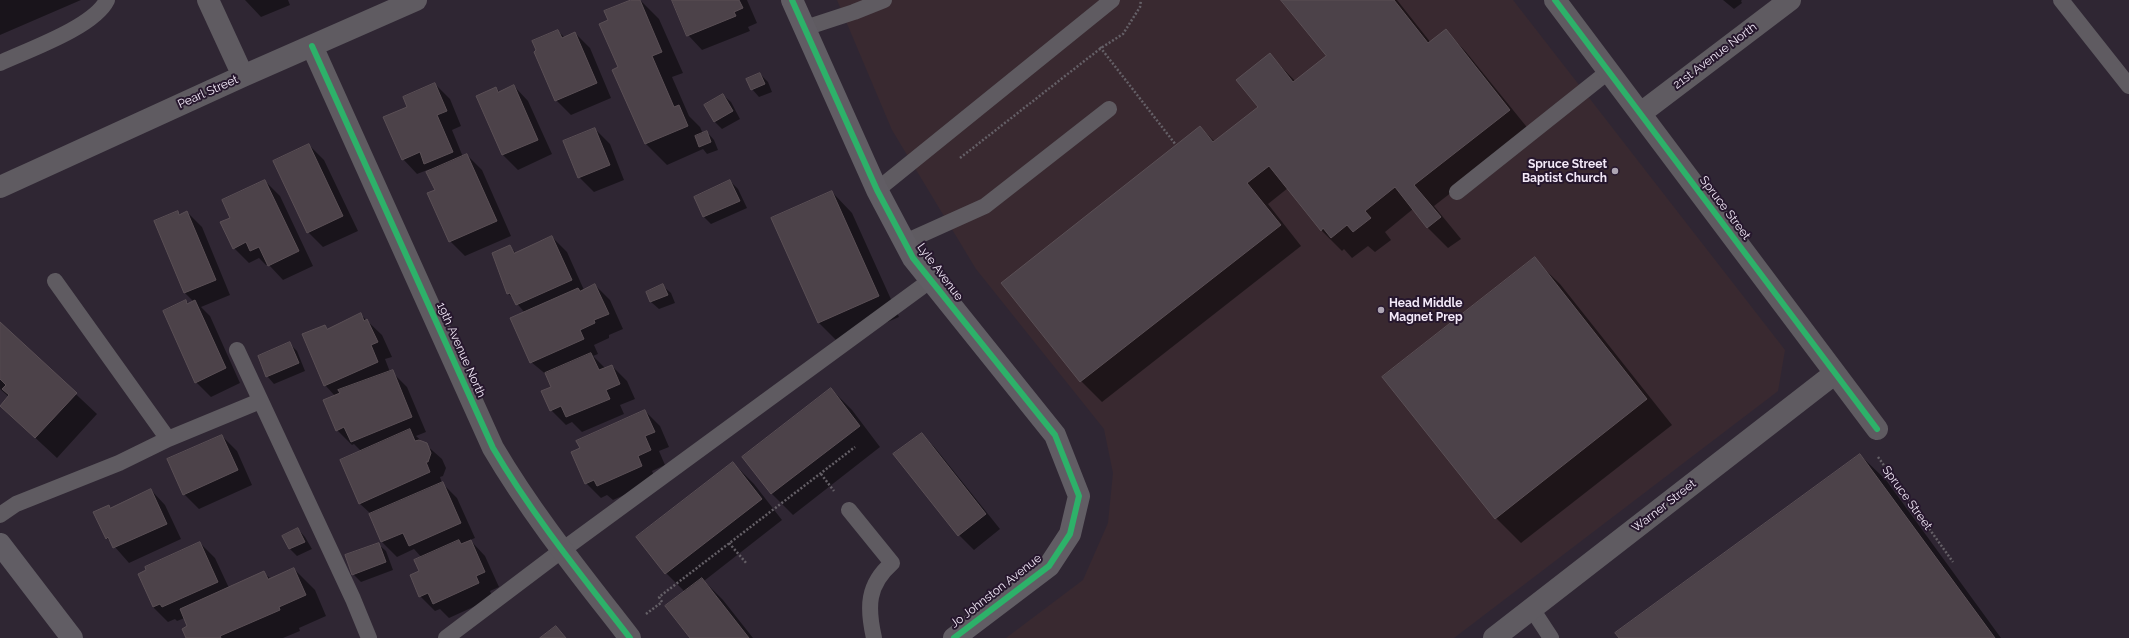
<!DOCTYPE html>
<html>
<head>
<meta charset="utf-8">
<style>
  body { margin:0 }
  canvas { display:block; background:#2f2633 }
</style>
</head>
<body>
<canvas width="2129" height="638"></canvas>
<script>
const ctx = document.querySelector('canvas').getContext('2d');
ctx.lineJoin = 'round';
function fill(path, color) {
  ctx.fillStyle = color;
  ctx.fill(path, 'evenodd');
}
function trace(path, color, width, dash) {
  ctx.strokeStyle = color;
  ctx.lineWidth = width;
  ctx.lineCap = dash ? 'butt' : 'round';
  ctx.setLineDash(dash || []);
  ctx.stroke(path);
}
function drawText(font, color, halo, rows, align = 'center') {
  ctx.font = font + ' Raleway,sans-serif';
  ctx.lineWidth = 4;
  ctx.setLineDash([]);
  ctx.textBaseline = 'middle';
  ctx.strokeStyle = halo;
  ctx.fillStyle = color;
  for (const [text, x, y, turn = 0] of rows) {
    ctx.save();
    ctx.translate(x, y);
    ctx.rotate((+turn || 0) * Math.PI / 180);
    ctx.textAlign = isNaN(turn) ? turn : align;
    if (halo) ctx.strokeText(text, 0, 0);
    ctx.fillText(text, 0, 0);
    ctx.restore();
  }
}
const education = new Path2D(`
  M 837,0 L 1513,0 L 1785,350 L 1778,391 L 1454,638 L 1006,638 L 1083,580 L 1108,523 L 1113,473 L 1104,429 L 976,269 L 892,130 Z`);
const shadow = new Path2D(`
  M 0,0 L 81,0 L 0,35 Z
  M 245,0 L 288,0 L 290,5 L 261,17 Z
  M 634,0 L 640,0 L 659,19 L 683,73 L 672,77 L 689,116 L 700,127 L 703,134 L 707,132 L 714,140 L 718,150 L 707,154 L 703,149 L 667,165 L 646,144 L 614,70 L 619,67 L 609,20 Z
  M 673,0 L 747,0 L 757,23 L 748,27 L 750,31 L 702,50 L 688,35 Z
  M 1282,0 L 1397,0 L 1431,43 L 1446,31 L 1466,52 L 1530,131 L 1434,206 L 1461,239 L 1448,248 L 1427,227 L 1413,209 L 1385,232 L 1391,240 L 1375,252 L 1368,246 L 1352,258 L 1344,249 L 1342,251 L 1321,230 L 1288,188 L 1268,204 L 1301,246 L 1102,402 L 1081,381 L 1200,127 L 1215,142 L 1259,107 L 1270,55 L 1296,82 L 1327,57 Z
  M 1723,0 L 1742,0 L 1741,1 L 1742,3 L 1734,9 Z
  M 558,31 L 565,38 L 575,33 L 590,48 L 611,98 L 571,115 L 556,100 Z
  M 760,74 L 768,82 L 772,92 L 759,97 L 752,89 Z
  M 435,84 L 450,99 L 461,126 L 452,130 L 463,157 L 467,155 L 482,170 L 511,236 L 465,256 L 450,241 L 432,170 L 430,169 L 417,174 L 403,159 L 408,107 Z
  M 514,86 L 528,101 L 552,154 L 518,170 L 503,155 L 477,96 L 496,88 L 500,92 Z
  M 723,95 L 731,102 L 740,119 L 722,129 L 715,122 L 705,106 Z
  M 595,129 L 610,144 L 624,180 L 594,192 L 579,177 Z
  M 309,145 L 324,160 L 358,231 L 323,247 L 308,232 Z
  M 265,181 L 280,196 L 313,266 L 283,280 L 268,264 L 266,265 L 259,258 L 249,263 L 234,248 L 231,218 Z
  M 730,181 L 738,189 L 747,208 L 711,224 L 704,217 Z
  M 832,192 L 852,213 L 899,317 L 839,343 L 818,322 Z
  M 178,212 L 180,215 L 187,212 L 202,227 L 230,295 L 201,307 L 210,316 L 240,383 L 211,397 L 196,382 L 186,301 L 189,304 L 194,302 L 185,293 L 155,222 Z
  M 552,237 L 567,252 L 584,290 L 595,285 L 610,300 L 623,329 L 609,335 L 609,338 L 594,345 L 598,354 L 593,356 L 606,369 L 612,366 L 627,381 L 635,399 L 620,405 L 624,414 L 582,432 L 572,422 L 566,425 L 551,410 L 553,388 L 548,376 L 531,362 L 525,313 L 508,293 L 509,246 L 516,253 Z
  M 1534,259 L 1560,284 L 1672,425 L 1521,543 L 1496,518 Z
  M 663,286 L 671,293 L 675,303 L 659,309 L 651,302 L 647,292 Z
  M 361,315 L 382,335 L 392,357 L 385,359 L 390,372 L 392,372 L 407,387 L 426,432 L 416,436 L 442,459 L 446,468 L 443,476 L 440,477 L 442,483 L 457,498 L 475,538 L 470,540 L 485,556 L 499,587 L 490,591 L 493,598 L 449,618 L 440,609 L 435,611 L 420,596 L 422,558 L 414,549 L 397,557 L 382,542 L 371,514 L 359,503 L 361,451 L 354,444 L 352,445 L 337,430 L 335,396 L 325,385 L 324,326 L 328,329 Z
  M 0,323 L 97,414 L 57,458 L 1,406 L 9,397 L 0,389 Z
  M 290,344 L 297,351 L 305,371 L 274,384 L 267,376 Z
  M 831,389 L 852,410 L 880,447 L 793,515 L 772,494 L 743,457 Z
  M 645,411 L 660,426 L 669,447 L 659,451 L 665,465 L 652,471 L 656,481 L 613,500 L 607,495 L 601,498 L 586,483 Z
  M 922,434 L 936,449 L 1000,529 L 974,550 L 959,535 L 895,454 Z
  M 222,436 L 237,451 L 252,485 L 199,509 L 184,494 Z
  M 1860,455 L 1886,480 L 2001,638 L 1620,638 Z
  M 733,463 L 754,484 L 782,520 L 704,581 L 723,600 L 753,638 L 691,638 L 685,592 L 666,573 Z
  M 151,490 L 165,505 L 181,539 L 129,563 L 107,538 L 109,506 L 111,509 Z
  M 298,529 L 305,537 L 312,549 L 297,556 L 290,549 L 283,537 Z
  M 200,543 L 215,558 L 229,588 L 264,573 L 271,579 L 294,569 L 315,590 L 326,616 L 299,628 L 300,631 L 283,638 L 187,638 L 189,627 L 185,618 L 177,621 L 175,619 L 168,622 L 153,607 Z
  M 378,544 L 386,551 L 393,570 L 361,582 L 353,574 Z`);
const building = new Path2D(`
  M 631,0 L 640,0 L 662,52 L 652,56 L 674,107 L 679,105 L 688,126 L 645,144 L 612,70 L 618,67 L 599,24 L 608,20 L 604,11 Z
  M 672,0 L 739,0 L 743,8 L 734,12 L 736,16 L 687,36 Z
  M 1281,0 L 1394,0 L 1428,43 L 1446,29 L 1510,110 L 1414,185 L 1441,217 L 1427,228 L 1395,187 L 1365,211 L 1371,218 L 1353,232 L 1347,225 L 1331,238 L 1323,228 L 1321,231 L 1269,166 L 1247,183 L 1281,225 L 1080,382 L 1001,283 L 1200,126 L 1213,142 L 1258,107 L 1236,80 L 1270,53 L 1293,82 L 1326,56 Z
  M 558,30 L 562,38 L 575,32 L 597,83 L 555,101 L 534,52 L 536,50 L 532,41 Z
  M 760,73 L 765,84 L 751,90 L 746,79 Z
  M 435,83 L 447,111 L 437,115 L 453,152 L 424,164 L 420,152 L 402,160 L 383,117 L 407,107 L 403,97 Z
  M 514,85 L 538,140 L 502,155 L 476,96 L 496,87 L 498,92 Z
  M 723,94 L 733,111 L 714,122 L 704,105 Z
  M 595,128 L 610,165 L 578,178 L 563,141 Z
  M 707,131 L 711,142 L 699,147 L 695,136 Z
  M 309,144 L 343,216 L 307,233 L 273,161 Z
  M 467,154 L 497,221 L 449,242 L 427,193 L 435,190 L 426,172 Z
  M 265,180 L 299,251 L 268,266 L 259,247 L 250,251 L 246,242 L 233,249 L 220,222 L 230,218 L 222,200 Z
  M 730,180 L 740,201 L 703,217 L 694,197 Z
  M 832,191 L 879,296 L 818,323 L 771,218 Z
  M 178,211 L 179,215 L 187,211 L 216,280 L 184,293 L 154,221 Z
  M 552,236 L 572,280 L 516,305 L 510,293 L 507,294 L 492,253 L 510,245 L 514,253 Z
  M 1535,257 L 1647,399 L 1495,519 L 1382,377 Z
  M 595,284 L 609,314 L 594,320 L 595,323 L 580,330 L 584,339 L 530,363 L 510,318 L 578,288 L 580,291 Z
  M 663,284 L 668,295 L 650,302 L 646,292 Z
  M 186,300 L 187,304 L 195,300 L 226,368 L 195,383 L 163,311 Z
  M 361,313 L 364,321 L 367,319 L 378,342 L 371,345 L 378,362 L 324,386 L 302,334 L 325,325 L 327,329 Z
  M 0,322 L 77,393 L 35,438 L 0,406 L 9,395 L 2,389 L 6,385 L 0,379 Z
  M 290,342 L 299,363 L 266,377 L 258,356 Z
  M 591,353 L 599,370 L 612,365 L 620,384 L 606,390 L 610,399 L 566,417 L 561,406 L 550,411 L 541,391 L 551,387 L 545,373 Z
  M 393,370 L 412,417 L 351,442 L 344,427 L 336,431 L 323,400 L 340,393 L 338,390 Z
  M 831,388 L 860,426 L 771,494 L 742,457 Z
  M 645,410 L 655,432 L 645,436 L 651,450 L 638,456 L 642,466 L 597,486 L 594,480 L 585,484 L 571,452 L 580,448 L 576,441 Z
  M 410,429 L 415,441 L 419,440 L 427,443 L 431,453 L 428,462 L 426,462 L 430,472 L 359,504 L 340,460 Z
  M 922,433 L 986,514 L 958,536 L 893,454 Z
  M 222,435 L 238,470 L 183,495 L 167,459 Z
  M 1860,454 L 1995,638 L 1619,638 L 1615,633 Z
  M 733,462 L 762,499 L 665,574 L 636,537 Z
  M 443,482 L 461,523 L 409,546 L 403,533 L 381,542 L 369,514 Z
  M 151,489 L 167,524 L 113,548 L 108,537 L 106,539 L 93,512 L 109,505 L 110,508 Z
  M 298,528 L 305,542 L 289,549 L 282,536 Z
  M 459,540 L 461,544 L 471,540 L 485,572 L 476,576 L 479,583 L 433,604 L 428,593 L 419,597 L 410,575 L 419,571 L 414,560 Z
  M 200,542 L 218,582 L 162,607 L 160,604 L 153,607 L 138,574 L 146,570 L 145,567 Z
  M 379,543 L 386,562 L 352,575 L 345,555 Z
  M 294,568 L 306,595 L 279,607 L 280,610 L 220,636 L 221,638 L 186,638 L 182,629 L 187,626 L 180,609 L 264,571 L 268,579 Z
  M 702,578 L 749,638 L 690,638 L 665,606 Z
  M 556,626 L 566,638 L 540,638 Z`);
const path = new Path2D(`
  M 1100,47 L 1176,145
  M 960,158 L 1101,48 L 1123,34 L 1140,7 L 1141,0
  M 1878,457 L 1953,562
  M 821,474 L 834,491
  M 729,543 L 747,564
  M 646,614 L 662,602 L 659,597 L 855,447`);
const lane = new Path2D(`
  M 2061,0 L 2129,86
  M 805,28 L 854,12 L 884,0
  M 0,63 C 28,50 94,27 107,0
  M 877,190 L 1112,0
  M 1457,192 L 1609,71
  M 905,242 L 985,206 L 1109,109
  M 55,281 L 168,439
  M 237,350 L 353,599 L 369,638
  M 849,510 L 892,563 C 867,585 867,607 874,638
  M 0,515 L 16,504 L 119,463 L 168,439 L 260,401
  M 1532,609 L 1551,638
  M 446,638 L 561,551 L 931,280`);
const street = new Path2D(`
  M 208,0 L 243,76
  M 1555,0 L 1877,429
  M 312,46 L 493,448 C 533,516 582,576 630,638
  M 1641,113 L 1790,0
  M 0,187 L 243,76 L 416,0
  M 1494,638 L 1834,374`);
const secondary = new Path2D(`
  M 792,0 L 877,190 L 913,258 L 1055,435 L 1079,496 L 1070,534 L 1049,566 L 954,638
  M 0,544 L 72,638`);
const cycleway = new Path2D(`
  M 792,0 L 877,190 L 913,258 L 1055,435 L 1079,496 L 1070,534 L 1049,566 L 954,638
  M 1555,0 L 1877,429
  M 312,46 L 493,448 C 533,516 582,576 630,638`);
const markers = [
  [1615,171,4,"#aea5b3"],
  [1381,310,4,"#aea5b3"]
];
const streetNames = [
  ["21st Avenue North",1715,56,-37],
  ["Pearl Street",208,92,-24],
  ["Spruce Street",1725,208,53],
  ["Lyle Avenue",940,272,53],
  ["19th Avenue North",461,350,66],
  ["Spruce Street",1907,498,54],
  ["Warner Street",1664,506,-38],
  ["Jo Johnston Avenue",996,591,-38]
];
const poiNames = [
  ["Spruce Street",1607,164],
  ["Baptist Church",1607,178],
  ["Head Middle",1389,303,"left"],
  ["Magnet Prep",1389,317,"left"]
];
fill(education, '#392930');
fill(shadow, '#0007');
fill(building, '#4c4249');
trace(building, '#5a4f55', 1);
trace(path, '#656067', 2.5, [2, 2]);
trace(lane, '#5f5b61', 16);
trace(street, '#5f5b61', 22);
trace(secondary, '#615d64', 22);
trace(cycleway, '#2db169', 6);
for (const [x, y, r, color] of markers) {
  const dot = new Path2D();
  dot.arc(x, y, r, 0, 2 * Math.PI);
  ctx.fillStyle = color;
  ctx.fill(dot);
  trace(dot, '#26172d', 1.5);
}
drawText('12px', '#f3e9f8', '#26172d', streetNames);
drawText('bold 12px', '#f3e9f8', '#26172d', poiNames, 'right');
</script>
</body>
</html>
